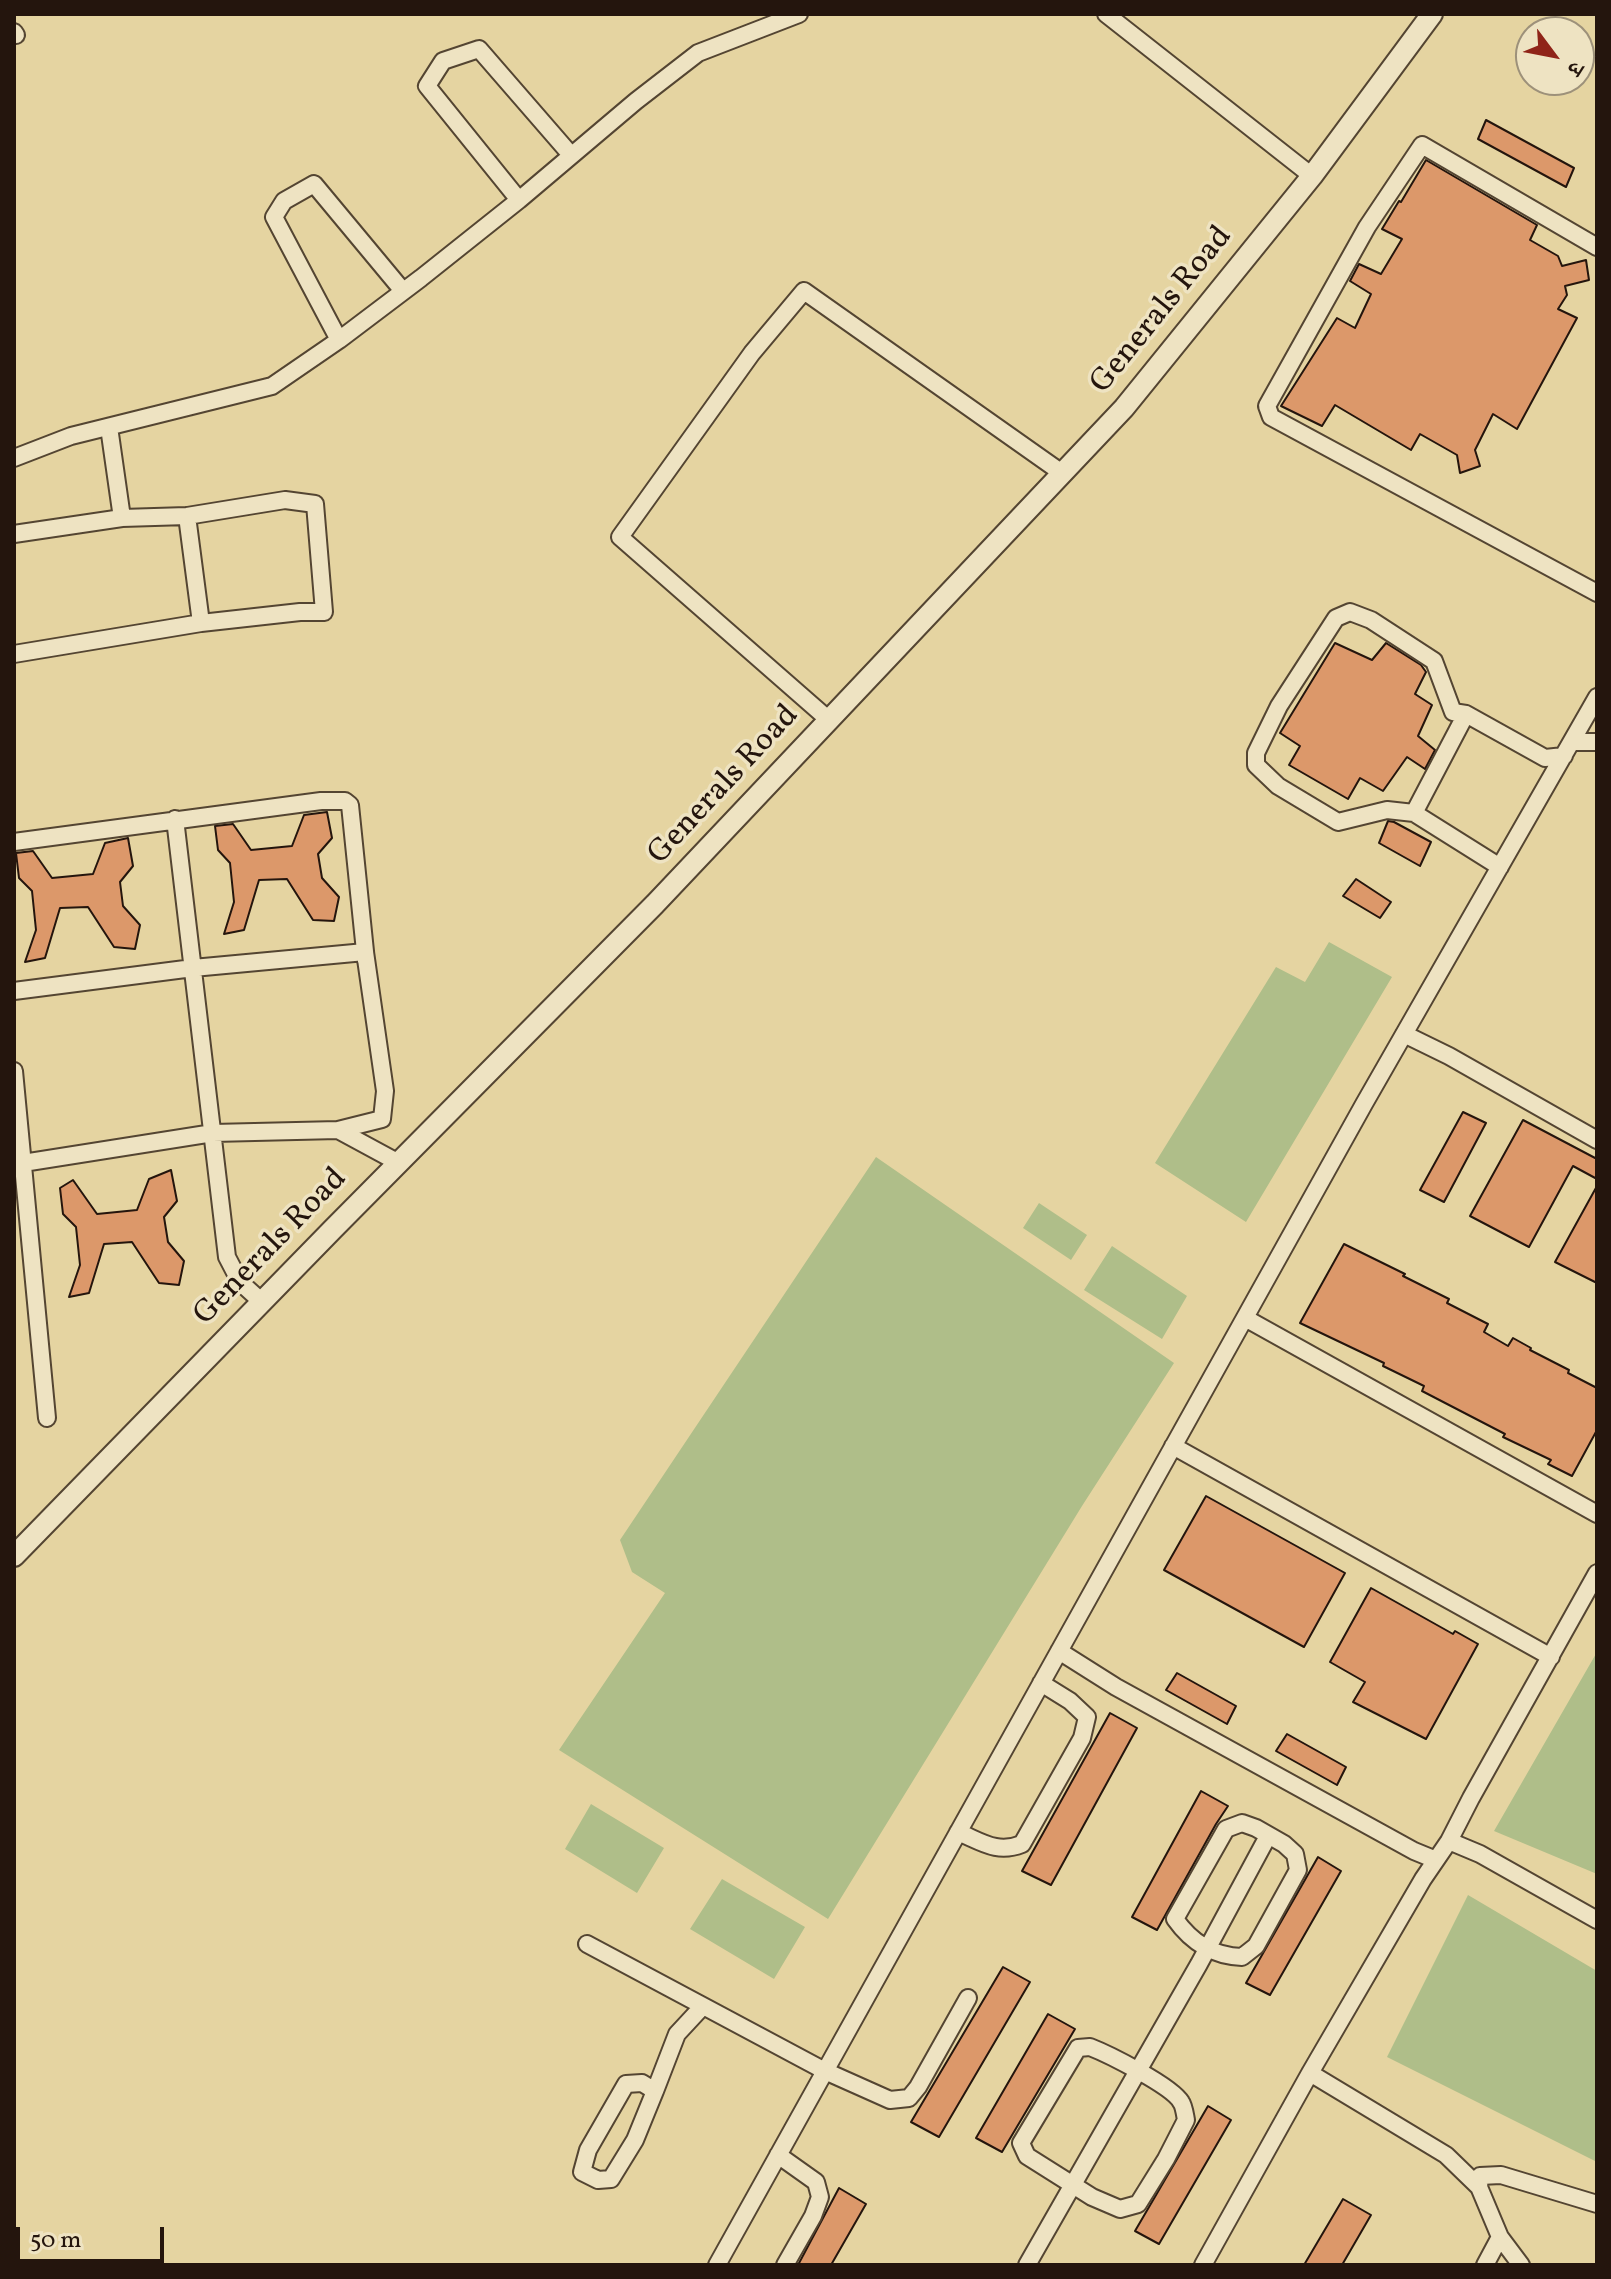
<!DOCTYPE html>
<html>
<head>
<meta charset="utf-8">
<style>
  body { margin:0 }
  #map { position:relative; width:1611px; height:2279px; overflow:hidden; background:#e5d4a1; font-family:Vollkorn,"Noto Serif Devanagari",serif }
  canvas { display:block }
  .frame { position:absolute; inset:0; border:16px solid #24150d; pointer-events:none }
  .north { position:absolute; left:1515px; top:16px; width:80px; height:80px; box-sizing:border-box; background:#eee3c2; border:2px solid #9d917a; border-radius:50%; rotate:122deg; font-size:22px; font-weight:700; line-height:32px; text-align:center; color:#24150d }
  .north::after { content:''; display:block; margin:auto; width:28px; height:36px; background:#8f2418; clip-path:polygon(50% 0,100% 100%,50% 72%,0 100%) }
  .scale { position:absolute; left:16px; top:2227px; width:148px; height:36px; box-sizing:border-box; border:4px solid #24150d; border-top:0; padding-left:10px; font-size:24px; line-height:28px; white-space:nowrap; color:#24150d; -webkit-text-stroke:6px #eee3c2; paint-order:stroke }
</style>
</head>
<body>
<div id="map">
<canvas width="1611" height="2279"></canvas>
<div class="frame"></div>
<div class="north">उ</div>
<div class="scale">50 m</div>
</div>
<script>
const ctx = document.querySelector('canvas').getContext('2d');
ctx.lineJoin = 'round';
function fill(path, color) {
  ctx.fillStyle = color;
  ctx.fill(path, 'evenodd');
}
function trace(path, color, width, dash) {
  ctx.strokeStyle = color;
  ctx.lineWidth = width;
  ctx.lineCap = dash ? 'butt' : 'round';
  ctx.setLineDash(dash || []);
  ctx.stroke(path);
}
function drawText(font, color, halo, rows, align = 'center') {
  ctx.font = font + ' Vollkorn,serif';
  ctx.lineWidth = 7;
  ctx.setLineDash([]);
  ctx.textBaseline = 'middle';
  ctx.strokeStyle = halo;
  ctx.fillStyle = color;
  for (const [text, x, y, turn = 0] of rows) {
    ctx.save();
    ctx.translate(x, y);
    ctx.rotate((+turn || 0) * Math.PI / 180);
    ctx.textAlign = isNaN(turn) ? turn : align;
    if (halo) ctx.strokeText(text, 0, 0);
    ctx.fillText(text, 0, 0);
    ctx.restore();
  }
}
const green = new Path2D(`
  M 1329,942 L 1392,977 L 1246,1222 L 1155,1163 L 1276,967 L 1305,982 Z
  M 876,1157 L 1174,1363 L 1082,1506 L 828,1919 L 559,1750 L 665,1593 L 632,1572 L 620,1540 Z
  M 1039,1203 L 1087,1235 L 1071,1260 L 1023,1228 Z
  M 1112,1246 L 1187,1296 L 1162,1339 L 1084,1290 Z
  M 1597,1652 L 1597,1874 L 1494,1831 Z
  M 591,1804 L 664,1848 L 637,1893 L 565,1849 Z
  M 722,1879 L 805,1927 L 774,1979 L 690,1929 Z
  M 1468,1895 L 1597,1971 L 1597,2162 L 1387,2057 Z`);
const building = new Path2D(`
  M 1486,120 L 1574,168 L 1566,187 L 1478,139 Z
  M 1426,160 L 1537,225 L 1530,240 L 1558,256 L 1562,266 L 1586,260 L 1589,280 L 1565,286 L 1567,295 L 1558,309 L 1577,318 L 1517,429 L 1493,414 L 1475,450 L 1480,466 L 1460,473 L 1457,455 L 1420,434 L 1411,450 L 1335,405 L 1322,426 L 1281,406 L 1337,318 L 1355,328 L 1371,294 L 1350,281 L 1359,264 L 1381,274 L 1402,239 L 1382,229 L 1399,201 L 1401,202 Z
  M 1335,643 L 1372,660 L 1386,643 L 1421,665 L 1426,672 L 1415,694 L 1432,705 L 1418,736 L 1435,750 L 1425,769 L 1407,757 L 1383,791 L 1360,778 L 1348,799 L 1289,765 L 1300,746 L 1280,733 Z
  M 327,812 L 332,838 L 318,854 L 322,878 L 339,897 L 334,921 L 313,920 L 287,879 L 259,880 L 244,930 L 224,934 L 234,902 L 230,863 L 218,850 L 215,826 L 233,824 L 251,850 L 292,846 L 304,815 Z
  M 1388,821 L 1394,822 L 1431,842 L 1420,866 L 1379,843 Z
  M 128,838 L 133,866 L 120,882 L 123,906 L 140,925 L 135,949 L 114,947 L 88,907 L 60,908 L 45,958 L 25,962 L 36,930 L 32,891 L 19,878 L 16,853 L 33,851 L 52,878 L 93,874 L 105,843 Z
  M 1356,879 L 1391,902 L 1380,918 L 1343,896 Z
  M 1463,1112 L 1486,1123 L 1444,1202 L 1420,1190 Z
  M 1523,1120 L 1597,1159 L 1597,1179 L 1573,1166 L 1529,1247 L 1470,1216 Z
  M 171,1170 L 177,1201 L 164,1217 L 168,1242 L 184,1261 L 179,1285 L 159,1283 L 132,1242 L 104,1244 L 89,1293 L 69,1297 L 80,1265 L 76,1227 L 63,1214 L 60,1188 L 73,1180 L 97,1214 L 137,1210 L 149,1179 Z
  M 1597,1186 L 1597,1283 L 1555,1262 Z
  M 1344,1244 L 1405,1274 L 1403,1276 L 1449,1299 L 1447,1303 L 1488,1324 L 1484,1332 L 1508,1346 L 1513,1338 L 1531,1348 L 1530,1350 L 1569,1370 L 1568,1373 L 1597,1388 L 1597,1430 L 1572,1476 L 1548,1464 L 1551,1460 L 1503,1437 L 1505,1434 L 1422,1391 L 1424,1386 L 1383,1366 L 1384,1363 L 1300,1323 Z
  M 1206,1496 L 1345,1573 L 1304,1647 L 1164,1570 Z
  M 1371,1588 L 1453,1634 L 1455,1631 L 1478,1644 L 1426,1739 L 1353,1702 L 1365,1682 L 1330,1662 Z
  M 1177,1673 L 1236,1706 L 1227,1724 L 1166,1690 Z
  M 1110,1713 L 1137,1728 L 1051,1885 L 1022,1871 Z
  M 1287,1734 L 1346,1767 L 1337,1785 L 1276,1751 Z
  M 1201,1791 L 1228,1806 L 1216,1824 L 1157,1930 L 1132,1917 Z
  M 1318,1857 L 1341,1871 L 1270,1995 L 1246,1983 Z
  M 1003,1967 L 1030,1982 L 939,2137 L 911,2122 Z
  M 1048,2014 L 1075,2029 L 1002,2152 L 976,2138 Z
  M 1208,2106 L 1231,2120 L 1159,2244 L 1135,2231 Z
  M 839,2188 L 866,2204 L 831,2265 L 798,2265 Z
  M 1343,2199 L 1371,2215 L 1342,2265 L 1304,2265 Z`);
const minor = new Path2D(`
  M 1106,14 L 1312,176
  M 14,32 L 16,35
  M 519,200 L 427,86 L 443,61 L 479,49 L 571,155
  M 1597,247 L 1422,145 L 1367,227 L 1267,406 L 1271,417 L 1597,593
  M 339,340 L 274,217 L 284,201 L 314,184 L 403,291
  M 109,427 L 122,518
  M 14,458 L 71,436 L 272,386 L 339,340 L 421,278 L 519,200 L 636,101 L 698,53 L 799,14
  M 187,516 L 201,623
  M 14,534 L 122,518 L 187,516 L 285,500 L 315,504 L 324,612 L 300,612 L 201,623 L 14,654
  M 1466,714 L 1414,813 L 1387,810 L 1338,822 L 1278,786 L 1256,765 L 1256,753 L 1279,706 L 1336,618 L 1350,612 L 1371,620 L 1434,661 L 1453,712 L 1466,714 L 1545,758 L 1564,756
  M 829,720 L 620,537 L 752,353 L 804,291 L 1062,473
  M 1572,742 L 1597,742
  M 1414,813 L 1500,867
  M 175,819 L 227,1257 L 240,1282 L 262,1302
  M 14,842 L 321,801 L 345,801 L 350,805 L 366,961
  M 14,991 L 193,968 L 365,952 L 385,1091 L 382,1119 L 338,1130
  M 1404,1034 L 1449,1056 L 1597,1140
  M 14,1071 L 47,1418
  M 23,1163 L 213,1133 L 338,1130 L 399,1163
  M 1245,1318 L 1597,1514
  M 1173,1446 L 1551,1657
  M 1059,1651 L 1116,1687 L 1414,1851 L 1436,1860
  M 1242,1823 L 1256,1828 L 1284,1844 L 1295,1854 L 1298,1870 L 1256,1946 L 1242,1957 C 1213,1956 1192,1943 1175,1919 L 1226,1829 Z
  M 958,1832 C 982,1842 997,1854 1022,1844 L 1082,1738 L 1087,1717 L 1070,1701 L 1041,1683
  M 1449,1841 L 1480,1854 L 1597,1920
  M 587,1944 L 825,2071 L 890,2100 L 909,2098 L 918,2087 L 968,1998
  M 1090,2047 C 1108,2054 1172,2086 1181,2102 C 1184,2106 1185,2115 1186,2120 L 1166,2159 L 1138,2204 L 1120,2209 L 1092,2197 L 1027,2156 L 1021,2143 L 1078,2048 Z
  M 1310,2073 L 1446,2155 L 1479,2187
  M 642,2083 L 655,2091 L 635,2140 L 611,2179 L 598,2180 L 582,2172 L 588,2150 L 626,2084 Z
  M 655,2091 L 677,2034 L 703,2006
  M 778,2155 L 816,2182 L 820,2197 L 813,2216 L 785,2265
  M 1500,2237 L 1521,2265
  M 717,2265 L 1364,1104 L 1597,697
  M 1027,2265 L 1199,1964 L 1268,1836
  M 1203,2265 L 1310,2073 L 1423,1879 L 1449,1841 L 1471,1798 L 1597,1573
  M 1485,2265 L 1500,2237 L 1479,2187 L 1480,2176 L 1501,2175 L 1597,2204`);
const tertiary = new Path2D(`
  M 14,1556 L 333,1229 L 655,904 L 1124,408 L 1312,176 L 1432,14`);
const streetNames = [
  ["Generals Road",1163,311,-51],
  ["Generals Road",725,786,-47],
  ["Generals Road",272,1248,-46]
];
fill(green, '#afbe89');
fill(building, '#dc986a');
trace(building, '#24150d', 2);
trace(minor, '#544532', 20);
trace(tertiary, '#544532', 24);
trace(minor, '#eee3c2', 16);
trace(tertiary, '#eee3c2', 20);
drawText('32px', '#24150d', '#eee3c2', streetNames);
</script>
</body>
</html>
